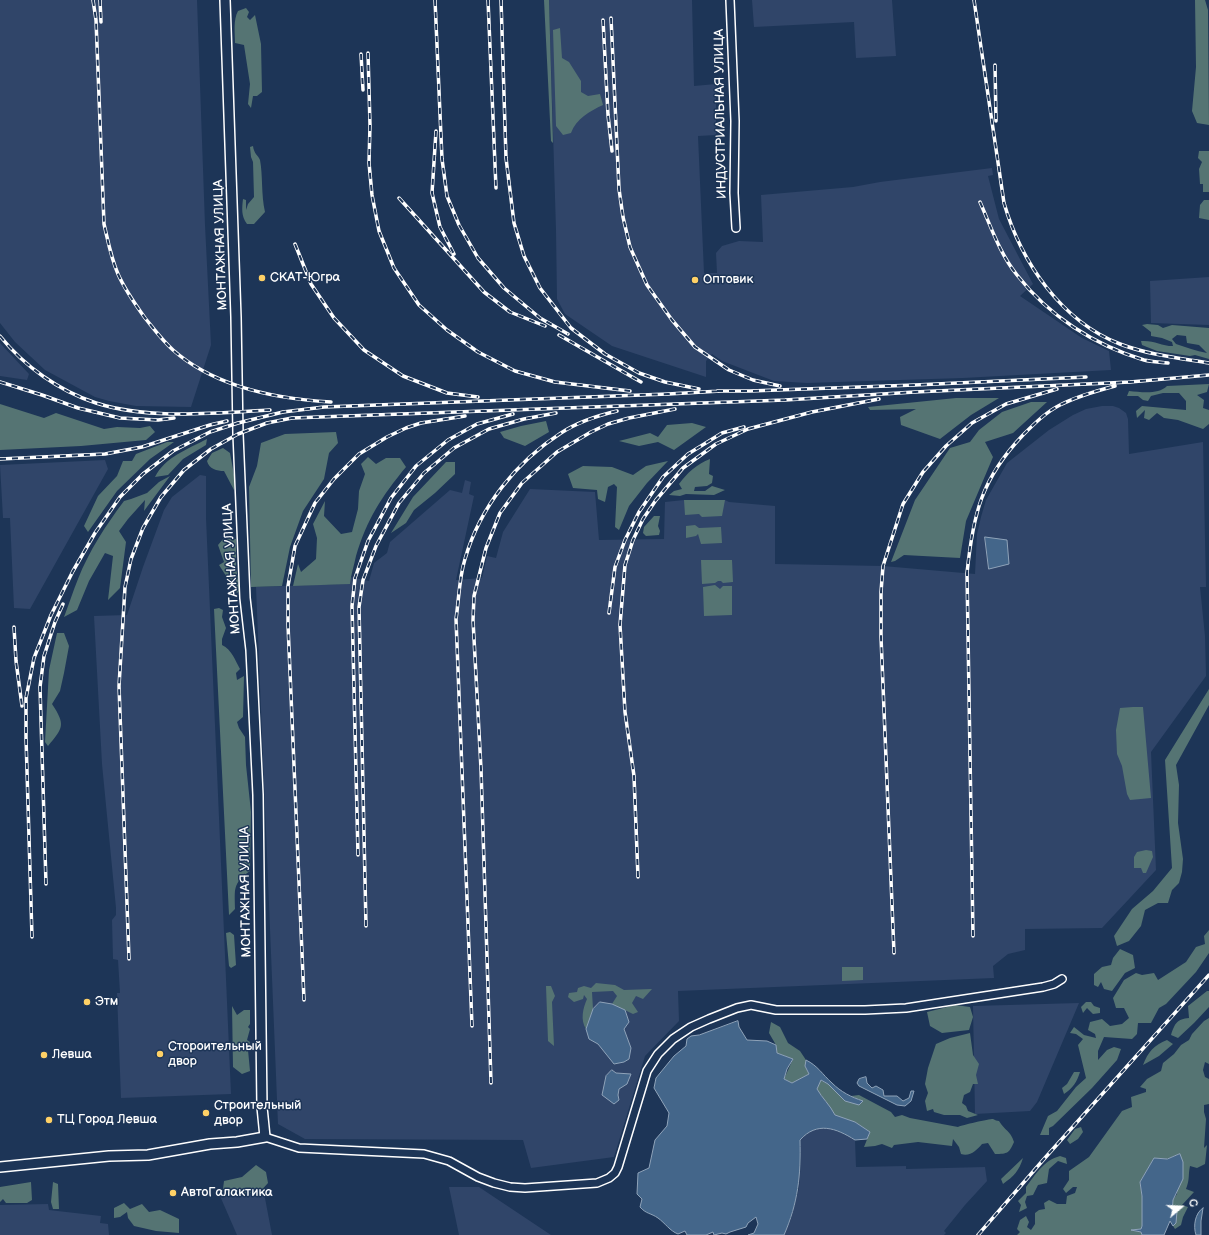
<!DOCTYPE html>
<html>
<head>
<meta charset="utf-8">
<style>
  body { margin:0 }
  #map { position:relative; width:1209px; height:1235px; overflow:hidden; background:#1d3557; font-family:"Balsamiq Sans",sans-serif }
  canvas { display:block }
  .north { position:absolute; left:1161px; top:1187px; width:40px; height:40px; -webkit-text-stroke:3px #1d3557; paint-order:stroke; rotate:71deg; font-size:11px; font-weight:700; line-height:16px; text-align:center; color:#fff }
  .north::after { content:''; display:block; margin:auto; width:14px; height:18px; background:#fff; clip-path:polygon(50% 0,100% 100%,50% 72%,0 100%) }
</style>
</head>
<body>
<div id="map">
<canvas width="1209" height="1235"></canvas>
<div class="north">С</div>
</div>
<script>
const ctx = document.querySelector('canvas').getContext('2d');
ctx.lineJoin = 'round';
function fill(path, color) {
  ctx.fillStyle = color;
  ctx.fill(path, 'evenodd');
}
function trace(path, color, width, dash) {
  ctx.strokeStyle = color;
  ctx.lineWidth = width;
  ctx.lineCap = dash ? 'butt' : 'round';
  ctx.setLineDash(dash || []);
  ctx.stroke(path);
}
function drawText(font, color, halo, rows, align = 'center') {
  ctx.font = font + ' "Balsamiq Sans",sans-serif';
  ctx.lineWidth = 3;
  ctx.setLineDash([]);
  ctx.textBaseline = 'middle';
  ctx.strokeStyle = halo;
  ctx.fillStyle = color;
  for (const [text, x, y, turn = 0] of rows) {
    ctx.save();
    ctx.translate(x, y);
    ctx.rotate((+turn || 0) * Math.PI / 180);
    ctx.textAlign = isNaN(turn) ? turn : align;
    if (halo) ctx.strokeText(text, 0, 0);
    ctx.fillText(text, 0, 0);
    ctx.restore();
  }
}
const built = new Path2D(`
  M 0,0 L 197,0 L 205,225 L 211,345 L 191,407 L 136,406 L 109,401 L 95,397 L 45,370 L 15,342 L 0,323 Z
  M 549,0 L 692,0 L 694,86 L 716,84 L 716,135 L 698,136 L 704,273 L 717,273 L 716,253 L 722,246 L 739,241 L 763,242 L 761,195 L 853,187 L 880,182 L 992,168 L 993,175 L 988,176 L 999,219 L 1033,284 L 1020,296 L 1082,338 L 1109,351 L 1111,370 L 963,378 L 807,383 L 774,381 L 722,361 L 712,354 L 706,361 L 706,377 L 612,346 L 565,314 L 557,299 L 556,230 Z
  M 752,0 L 892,0 L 896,56 L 856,58 L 854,22 L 754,27 Z
  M 1209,277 L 1209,325 L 1151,323 L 1150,281 Z
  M 0,343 L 29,374 L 27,380 L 0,376 Z
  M 1102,406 L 1113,406 L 1119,408 L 1126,413 L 1128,419 L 1129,454 L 1203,442 L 1206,587 L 1200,587 L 1205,636 L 1206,676 L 1151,752 L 1156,870 L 1102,928 L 1025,929 L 1025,950 L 1008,954 L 993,966 L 994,978 L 678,991 L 679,1021 L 645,1056 L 614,1157 L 531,1168 L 523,1140 L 305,1139 L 278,1124 L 256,587 L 346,584 L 350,584 L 350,577 L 369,581 L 374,563 L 387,553 L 390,542 L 450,490 L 462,493 L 465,480 L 471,482 L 469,494 L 474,496 L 456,580 L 482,578 L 487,556 L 496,558 L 503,532 L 530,489 L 595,492 L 599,540 L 664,539 L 665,502 L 684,500 L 725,500 L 729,502 L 775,506 L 775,564 L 883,566 L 975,574 L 977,534 L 981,517 L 986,500 L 1007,463 L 1049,430 L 1073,415 L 1086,409 Z
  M 105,460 L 108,469 L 30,609 L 14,608 L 10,518 L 3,518 L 0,465 Z
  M 200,475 L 206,476 L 206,518 L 231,1094 L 121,1098 L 117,993 L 120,993 L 118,960 L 113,959 L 112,920 L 116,915 L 116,908 L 102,764 L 94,616 L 127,615 L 143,567 L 164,510 L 172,497 Z
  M 1079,1003 L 1037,1102 L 1030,1111 L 975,1114 L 973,1006 Z
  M 825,1128 L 834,1130 L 845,1134 L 855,1140 L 856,1167 L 906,1166 L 906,1169 L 985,1167 L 987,1181 L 965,1205 L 944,1231 L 946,1233 L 944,1235 L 784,1235 L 791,1219 L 799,1188 L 801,1159 L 800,1140 L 805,1134 L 814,1129 Z
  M 449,1187 L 479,1187 L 551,1235 L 459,1235 Z
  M 264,1193 L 272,1235 L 237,1235 L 220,1196 Z
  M 48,1204 L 49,1210 L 101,1216 L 100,1223 L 108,1224 L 109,1235 L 0,1235 L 0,1205 Z`);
const green = new Path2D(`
  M 544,0 L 549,0 L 553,143 L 551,141 Z
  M 1195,0 L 1205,0 L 1208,10 L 1209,125 L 1197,123 L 1192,111 L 1196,67 Z
  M 246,8 L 249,12 L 247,17 L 250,20 L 255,15 L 261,44 L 262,92 L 257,96 L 253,96 L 251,108 L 248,104 L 250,84 L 244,45 L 235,43 C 235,33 233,20 238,11 Z
  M 560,28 L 562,58 L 569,62 L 581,81 L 581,92 L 588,96 L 600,94 L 603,105 C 590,111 576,119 571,133 L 563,135 L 556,126 L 553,30 Z
  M 253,146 C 254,154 258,155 260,160 C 263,176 261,194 265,212 L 254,224 L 247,224 C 241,216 242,208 243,199 L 246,200 L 246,210 L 248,204 L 254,197 L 253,162 L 251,157 L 250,147 Z
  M 1199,151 L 1209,151 L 1209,192 L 1203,192 L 1203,184 L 1200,184 L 1199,169 L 1202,162 L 1198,158 Z
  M 1204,200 L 1209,200 L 1209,220 L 1199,218 L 1200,205 Z
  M 1147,324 L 1158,325 L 1163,328 L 1172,325 L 1209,328 L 1209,359 L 1195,355 L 1190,356 L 1157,351 L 1142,345 L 1141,341 C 1154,340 1161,346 1173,346 L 1172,342 L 1162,338 L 1151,336 L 1151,332 L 1142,325 ZM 1177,335 L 1186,336 L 1187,343 L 1199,345 L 1207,353 C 1196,351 1186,347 1176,344 L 1172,339 Z
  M 1209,384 L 1207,392 L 1197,395 L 1204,400 L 1203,408 L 1209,410 L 1209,424 L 1203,429 L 1178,420 L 1164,418 L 1157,413 L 1149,420 L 1144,418 L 1145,410 L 1137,418 L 1136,411 L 1142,406 L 1186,410 L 1186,401 L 1179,393 L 1163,393 L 1151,396 L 1148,401 L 1143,400 L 1138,396 L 1127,396 L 1129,391 C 1141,392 1158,395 1167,386 Z
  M 956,398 L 999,398 L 971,415 L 940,439 L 901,425 L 900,417 L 916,409 L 870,410 L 868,407 Z
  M 1031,402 L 1047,402 L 1013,433 L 985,442 L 993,457 L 966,521 L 960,558 L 904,555 L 895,561 L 891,562 L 915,500 L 950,448 L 970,442 L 979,430 L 1002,412 Z
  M 0,404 L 44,418 L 56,413 L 104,429 L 117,427 L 140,428 L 150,426 L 155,432 L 146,440 L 81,446 L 0,450 Z
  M 546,421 L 549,432 L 525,446 L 504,438 L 500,432 L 521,426 Z
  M 692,423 L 706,427 L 674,450 L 658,442 L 639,446 L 619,441 L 650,433 L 658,437 L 667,425 Z
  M 336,432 L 338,443 L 329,453 L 324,479 L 303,511 L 290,547 L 282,586 L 251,587 L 249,487 L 257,466 L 261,443 L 285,434 Z
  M 207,439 L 206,445 L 183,459 L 168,475 L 155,477 C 165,457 188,449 207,439 Z
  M 167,442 L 174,442 L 150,459 L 117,491 L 88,532 L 84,526 L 98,496 L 117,476 L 123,461 L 132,461 L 136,454 Z
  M 223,448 L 230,453 L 235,480 L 234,490 L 224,471 C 217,471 209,469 207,461 L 212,453 Z
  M 368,457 L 376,464 L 386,458 L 400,458 L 406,467 C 382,496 367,519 356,556 C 354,566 351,574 350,584 L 293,586 L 298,564 L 301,572 L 316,559 L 317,538 L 313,524 L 325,501 L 324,516 L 341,534 L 352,532 L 358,509 L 359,491 L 365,474 L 361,464 Z
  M 710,459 L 709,474 L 713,476 L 712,483 L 707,486 L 695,487 L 694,491 L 705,491 L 712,486 L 725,490 L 714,495 L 686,494 L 680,496 L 669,495 L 674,491 L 682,489 L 679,484 C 687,473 697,464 710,459 Z
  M 668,461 L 647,483 L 629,506 L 619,530 L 615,527 L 617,487 L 614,484 L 608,487 L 605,502 L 598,499 L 597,490 L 573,488 L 568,474 L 583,466 L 612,467 L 633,475 L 646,466 Z
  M 446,462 L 455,462 L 455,474 L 435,493 L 414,510 L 406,523 L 391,533 L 413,497 Z
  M 170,476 L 144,511 L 145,500 L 128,519 L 119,531 L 126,542 L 120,588 L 108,600 L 113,556 L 105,553 L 89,581 L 77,610 L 64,617 C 69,604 73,591 78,579 C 89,551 106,525 124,501 L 131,499 L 147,493 L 159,482 Z
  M 684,500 L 725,500 L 722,516 L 702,517 L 699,514 L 685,515 Z
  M 654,516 L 660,516 L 658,526 L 660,531 L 659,535 L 646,536 L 643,533 L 644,527 Z
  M 695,525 L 699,528 L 721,527 L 722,543 L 701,544 L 698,534 L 696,536 L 686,538 L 686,526 Z
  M 224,538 L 236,539 L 236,568 L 240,590 L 237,593 L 219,565 L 224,562 L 218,545 Z
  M 701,560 L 732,560 L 733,582 L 723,583 L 721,581 L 718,581 L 715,583 L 702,584 Z
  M 715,585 L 720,589 L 723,586 L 732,586 L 732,615 L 704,616 L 703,587 Z
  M 219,608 L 223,610 L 222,617 L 226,628 L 222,639 L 222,645 C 232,650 235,660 240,669 L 236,673 L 237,680 L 244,676 L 243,717 L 237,722 L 239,728 L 245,737 L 246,765 L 251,812 L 250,871 C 232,884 235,889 235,909 L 229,915 L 214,609 Z
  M 57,633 L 64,633 L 69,646 L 64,673 L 60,691 L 52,704 C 66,725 63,728 48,746 L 45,742 L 49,670 Z
  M 1209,689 L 1209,705 L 1176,765 L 1179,785 L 1178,823 L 1183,859 L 1182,872 L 1179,883 L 1172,890 L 1168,903 L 1158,903 L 1145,910 L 1141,926 L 1129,941 L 1117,946 L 1114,936 L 1132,909 L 1153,891 L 1172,868 L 1165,760 Z
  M 1133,707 L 1143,707 L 1151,798 L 1130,800 L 1127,794 L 1122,766 L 1117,754 L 1116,730 L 1120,708 Z
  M 1146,850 L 1152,851 L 1153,857 L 1146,873 L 1143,873 L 1141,868 L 1134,868 L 1134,857 L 1137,852 Z
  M 1209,930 L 1209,953 L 1196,972 L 1166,1004 L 1159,1008 L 1151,1023 L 1138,1023 L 1137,1034 L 1132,1039 L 1104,1037 L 1098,1051 L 1098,1060 L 1107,1050 L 1114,1047 L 1121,1049 L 1117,1060 L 1092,1088 L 1053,1126 L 1049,1128 L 1049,1135 L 1040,1135 L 1048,1116 L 1057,1111 L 1076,1087 L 1086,1078 L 1078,1045 L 1083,1039 L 1076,1034 L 1070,1033 L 1074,1027 L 1084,1035 L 1096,1038 L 1095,1034 L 1088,1030 L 1090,1022 L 1102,1019 L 1110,1026 L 1122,1024 L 1129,1018 L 1124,1008 L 1116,1008 L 1113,998 L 1124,980 L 1136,973 L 1142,975 L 1154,973 L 1158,980 L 1186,962 L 1196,947 L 1205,944 L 1204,936 Z
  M 230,932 L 234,935 L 236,965 L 231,968 L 229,966 L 226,933 Z
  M 1120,949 L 1133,955 L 1135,968 L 1125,973 L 1112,991 L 1104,989 L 1101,982 L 1098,987 L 1094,985 L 1094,974 L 1102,967 L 1111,965 L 1113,958 Z
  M 863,967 L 863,980 L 842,981 L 842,967 Z
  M 596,983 L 615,985 L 624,990 L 652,989 L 643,999 L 636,996 L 632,1003 L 638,1012 L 633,1014 L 612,1004 L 617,996 L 613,991 L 592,992 L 593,1009 L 586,1029 C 580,1020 583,1008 587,999 L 584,995 L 583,999 L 574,1002 L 568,997 L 569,993 L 577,992 L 578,988 L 584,986 L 591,988 Z
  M 546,986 L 551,986 L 555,996 L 552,1002 L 554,1046 L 548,1041 Z
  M 1207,991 L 1209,991 L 1209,1007 L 1194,1023 L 1178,1038 L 1171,1035 C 1175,1023 1177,1019 1189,1018 L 1188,1006 Z
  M 1086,1002 L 1091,1002 L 1094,1006 L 1100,1008 L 1100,1013 L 1093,1014 L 1087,1008 L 1083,1013 L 1081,1007 Z
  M 955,1005 L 970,1007 L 973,1017 L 969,1030 L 942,1033 L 930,1026 L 927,1012 Z
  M 232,1006 L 237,1015 L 244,1010 L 250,1010 L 250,1024 L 248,1027 L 250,1029 L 247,1040 L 250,1042 L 248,1050 L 250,1071 L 242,1074 L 233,1067 Z
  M 1209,1018 L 1209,1064 L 1205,1062 L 1203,1070 L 1205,1077 L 1209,1079 L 1209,1104 L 1204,1105 L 1204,1112 L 1206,1119 L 1204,1148 L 1207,1145 L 1205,1164 L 1197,1168 L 1190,1166 C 1188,1175 1190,1179 1186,1189 L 1194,1192 L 1182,1205 L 1188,1207 L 1183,1217 L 1181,1225 L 1175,1229 L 1173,1226 L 1176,1223 L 1176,1212 L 1172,1214 L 1173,1200 L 1177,1194 L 1179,1154 L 1167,1159 L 1154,1158 L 1140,1182 L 1142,1196 L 1142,1226 L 1141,1229 L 1133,1230 L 1141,1232 L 1142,1235 L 1017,1235 L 1020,1232 L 1017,1229 L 1020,1220 L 1026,1216 L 1029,1222 L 1027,1227 L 1031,1230 L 1035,1224 L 1035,1213 L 1039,1210 L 1045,1209 L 1044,1203 L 1049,1200 L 1057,1204 L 1066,1204 L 1067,1196 L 1075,1193 L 1077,1187 L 1073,1187 L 1066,1193 L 1063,1189 L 1069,1180 L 1069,1171 L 1089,1157 L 1122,1111 L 1132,1107 L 1131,1097 L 1146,1092 L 1146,1089 L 1140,1087 L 1147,1079 L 1161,1071 L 1163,1063 L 1174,1054 L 1181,1045 L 1189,1040 L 1192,1034 L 1204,1021 Z
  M 771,1022 L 780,1027 L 788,1043 L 800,1051 L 806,1060 L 805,1066 L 809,1074 L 792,1083 L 784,1079 L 793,1059 L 777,1053 L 776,1045 L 769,1033 Z
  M 970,1033 L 973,1055 L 979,1064 L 976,1075 L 978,1084 L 973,1084 L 970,1092 L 964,1095 L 962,1103 L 966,1106 L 968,1111 L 978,1115 L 967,1118 L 960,1115 L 944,1115 L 934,1112 L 933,1109 L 927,1111 L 925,1101 L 928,1093 L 925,1084 L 928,1068 L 936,1044 L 950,1038 Z
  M 1167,1040 L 1173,1044 L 1159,1056 L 1143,1065 C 1148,1052 1154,1045 1167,1040 Z
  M 1074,1072 L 1080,1072 C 1077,1082 1073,1088 1064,1094 L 1062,1088 L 1067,1084 Z
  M 820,1080 L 828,1084 L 845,1101 L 862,1101 L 851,1096 L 859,1095 L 891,1112 L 895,1117 L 902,1115 L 910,1118 L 958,1127 C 962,1125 989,1119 993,1119 C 995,1120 997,1121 999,1121 C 1005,1131 1010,1130 1014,1142 C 1009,1153 1008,1154 995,1154 L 988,1143 L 982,1144 C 977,1150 970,1157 961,1154 L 959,1147 L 953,1139 L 952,1146 L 918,1142 L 894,1145 L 892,1148 L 882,1144 L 875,1146 L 864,1147 L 870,1132 L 855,1122 L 834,1115 C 830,1105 822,1098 817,1089 Z
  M 1081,1127 L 1083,1132 L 1078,1139 L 1070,1144 L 1067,1140 L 1075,1129 Z
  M 1060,1156 L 1066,1158 L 1067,1164 L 1058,1161 L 1049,1169 L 1047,1183 L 1038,1185 L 1033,1195 L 1027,1196 L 1025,1202 L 1027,1208 L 1019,1212 L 1021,1205 L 1018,1201 L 1026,1193 L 1026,1187 C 1035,1175 1044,1160 1060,1156 Z
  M 1023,1158 C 1019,1171 1014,1176 1003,1184 L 1001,1179 Z
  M 256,1165 L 266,1172 L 268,1183 L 259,1193 L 230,1194 L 223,1189 L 224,1181 L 242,1177 Z
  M 31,1182 L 32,1200 L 27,1203 L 6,1203 L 3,1199 L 0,1202 L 0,1187 Z
  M 53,1182 L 58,1184 L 59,1209 L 53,1209 L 51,1202 Z
  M 124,1203 L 130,1209 L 142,1204 L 149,1212 L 160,1210 L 179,1219 L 179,1233 L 156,1231 L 134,1226 L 128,1218 L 127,1212 L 120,1217 L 114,1218 L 114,1208 Z`);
const water = new Path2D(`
  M 985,537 L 1007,540 L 1009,564 L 989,569 Z
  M 600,1002 L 612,1004 L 625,1010 L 629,1022 L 624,1029 L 631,1048 L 629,1059 L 624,1062 L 614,1064 L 598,1044 L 589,1039 L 586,1029 L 593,1009 Z
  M 738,1021 L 739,1027 L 747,1040 L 767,1041 L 776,1045 L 777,1053 L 793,1059 L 787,1069 L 784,1079 L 792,1083 L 809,1074 L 805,1066 L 806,1060 C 818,1066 822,1074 832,1083 C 841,1092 851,1097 863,1101 L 859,1105 L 845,1101 L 828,1084 L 821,1080 L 817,1089 C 822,1098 830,1105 835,1115 L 855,1122 L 870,1132 L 867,1139 L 855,1140 C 836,1128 817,1121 800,1140 C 801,1175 798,1203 784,1235 L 748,1235 L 754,1233 L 758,1224 L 756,1217 L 748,1223 L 746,1227 L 730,1232 L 726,1234 L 722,1233 L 714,1235 L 713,1232 L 706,1235 L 687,1235 L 685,1231 L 678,1234 C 670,1231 665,1223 658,1218 C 651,1213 646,1214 640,1207 L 642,1199 L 637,1194 L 638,1173 L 649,1168 L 655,1140 L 667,1126 L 669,1113 L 654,1088 L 656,1078 L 674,1056 L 686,1046 L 687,1039 L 691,1036 L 699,1035 Z
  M 612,1070 L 616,1073 L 631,1074 L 627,1084 L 619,1089 L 618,1095 L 619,1100 L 614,1104 L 602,1095 L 606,1076 Z
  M 866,1077 L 867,1083 L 872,1088 L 876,1086 L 883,1090 L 884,1096 L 897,1096 L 903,1101 L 909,1098 L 911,1091 L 914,1091 L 911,1101 L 905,1106 L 897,1105 L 859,1086 L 857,1083 L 859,1079 Z
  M 1180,1154 L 1183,1162 L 1183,1179 L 1173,1200 L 1172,1213 L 1177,1211 L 1176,1223 L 1173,1226 L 1170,1221 L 1164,1235 L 1142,1235 L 1141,1232 L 1131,1230 L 1141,1229 L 1142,1226 L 1142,1196 L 1140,1182 L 1154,1158 L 1167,1159 Z
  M 1203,1208 L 1201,1221 L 1201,1235 L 1196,1235 C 1193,1226 1195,1213 1203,1208 Z`);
const minor = new Path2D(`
  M 730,0 L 735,121 L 734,193 L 736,228
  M 265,1137 L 299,1148 L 424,1154 L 449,1161 L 478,1177 L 494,1183 L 510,1187 L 525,1188 L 597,1183 L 609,1178 L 615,1173 L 618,1167 L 647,1071 L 658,1054 L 673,1039 L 691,1027 L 709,1019 L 737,1008 L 751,1005 L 776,1010 L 865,1010 L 906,1008 L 1043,987 L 1054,984 L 1062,979`);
const tertiary = new Path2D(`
  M 0,1167 L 109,1156 L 148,1155 L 210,1144 L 237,1142 L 265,1137 L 262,1107 L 258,795 L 251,650 L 245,598 L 238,434 L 236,317 L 225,0`);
const rail = new Path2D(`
  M 93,0 L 96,20 L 104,224 C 108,241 111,258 118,274 C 125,290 135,304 145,318 C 154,329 162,340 173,350 C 215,387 276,399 331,402
  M 100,0 L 101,22
  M 435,0 L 442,159 L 447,196 L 459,225 L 478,258 L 504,288 L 540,318 L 568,334
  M 488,0 L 496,188
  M 501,0 L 506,158 L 514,223 L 524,256 L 540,288 L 571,328 L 605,354 L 639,373 L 665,382 L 699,389
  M 974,0 L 1004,203 C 1021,262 1061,321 1120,344 C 1149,355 1179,358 1209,363
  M 611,18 L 619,189 L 623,217 L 630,247 L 647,285 L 672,320 L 695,347 L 729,370 L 753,380 L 780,386
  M 603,20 L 608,115 L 612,151
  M 368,53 L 370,125 L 369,163 L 372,195 L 379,231 L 394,268 L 419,305 L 447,330 L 478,352 L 515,371 L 555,382 L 630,391
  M 361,54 L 363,90
  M 995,65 L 996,121
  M 436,131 L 432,193 L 440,227 L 454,254
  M 399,198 L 484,292 L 510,312 L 545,326
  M 980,202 C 991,227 1000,254 1017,275 C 1049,316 1094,345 1144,360 C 1152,362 1160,362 1168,363
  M 295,244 L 311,284 L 334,318 L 364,350 L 403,376 L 447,393 L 478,397
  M 559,335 L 641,382
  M 0,336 C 24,366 59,391 96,403 C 149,420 215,413 270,410
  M 0,382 L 42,395 L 78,408 L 120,418 L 158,420 L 174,418
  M 717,391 L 750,391 L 915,385 L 1086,377
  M 0,459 L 105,454 L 142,447 L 210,425 L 227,421
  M 609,613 L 615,567 L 625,540 L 639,512 L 663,477 L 688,454 L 722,433 L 744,427
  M 14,627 L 16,661 L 22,706
  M 358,855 L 352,606 L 355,578 L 368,541 L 391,498 L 416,466 L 448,440 L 477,424 L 513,414
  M 638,877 L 634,776 L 625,712 L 620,625 L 625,565 L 633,540 L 643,519 L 656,500 L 683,468 L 716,444 L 748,429 L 812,412 L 879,399
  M 46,884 L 40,687 L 44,656 L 55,622 L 63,604
  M 366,926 L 359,607 L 363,580 L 376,546 L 399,503 L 424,473 L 454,448 L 489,429 L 524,419 L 556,413
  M 973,936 L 967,573 C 973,515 981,479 1023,435 C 1034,424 1046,412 1060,405 C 1078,396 1096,391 1115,386
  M 32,937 L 26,738 L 26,698 L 34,658 L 51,615 L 73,571 L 95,533 L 120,497 L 143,474 L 173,451 L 210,432 L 238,423 L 283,412 L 324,407 L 668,394 L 721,391
  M 894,953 L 881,637 L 881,592 L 883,566 L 903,504 L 923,472 L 946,446 L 972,423 L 1006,404 L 1057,389
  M 129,959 L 119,686 L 125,587 L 131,559 L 143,528 L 161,497 L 184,470 L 211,449 L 238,434 L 267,423 L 292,418 L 785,400 L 915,392 L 1130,382 L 1209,375
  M 304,1000 L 288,625 L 288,586 L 295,546 L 315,503 L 334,479 L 359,454 L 387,437 L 406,428 L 421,423 L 465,416
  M 472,1026 L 456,619 C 459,599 459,578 465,559 C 480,507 516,462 561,433 C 576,423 600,415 617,411
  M 491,1083 L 481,769 L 473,620 L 474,596 L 486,548 L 500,513 L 522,483 L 557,452 L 591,432 L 608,424 L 629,418 L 675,409
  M 978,1235 L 1044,1159 L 1209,975`);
const markers = [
  [262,278,4,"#ffd166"],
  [695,280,4,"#ffd166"],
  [87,1002,4,"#ffd166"],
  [160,1054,4,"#ffd166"],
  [44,1055,4,"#ffd166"],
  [206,1113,4,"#ffd166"],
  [49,1120,4,"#ffd166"],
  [173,1193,4,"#ffd166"]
];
const streetNames = [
  ["ИНДУСТРИАЛЬНАЯ УЛИЦА",721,114,-91],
  ["МОНТАЖНАЯ УЛИЦА",221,245,-92],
  ["МОНТАЖНАЯ УЛИЦА",232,569,-94],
  ["МОНТАЖНАЯ УЛИЦА",246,892,-91]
];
const poiNames = [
  ["СКАТ-Югра",270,278],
  ["Оптовик",703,280],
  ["Этм",95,1002],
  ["Стороительный",168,1047],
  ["двор",168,1062],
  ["Левша",52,1055],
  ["Строительный",214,1106],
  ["двор",214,1121],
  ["ТЦ Город Левша",57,1120],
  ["АвтоГалактика",181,1193]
];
fill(built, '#304569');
fill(green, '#557473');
fill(water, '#44668a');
trace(water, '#8fa3b9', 1);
trace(minor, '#fff', 10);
trace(tertiary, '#fff', 12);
trace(minor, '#1d3557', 7);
trace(tertiary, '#1d3557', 9);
trace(rail, '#fff', 3.5);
trace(rail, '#1d3557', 2, [6]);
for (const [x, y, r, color] of markers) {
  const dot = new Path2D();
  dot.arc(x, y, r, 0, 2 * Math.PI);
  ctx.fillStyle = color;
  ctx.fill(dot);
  trace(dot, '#1d3557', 1.5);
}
drawText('13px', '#fff', '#1d3557', streetNames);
drawText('13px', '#fff', '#1d3557', poiNames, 'left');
</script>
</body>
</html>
